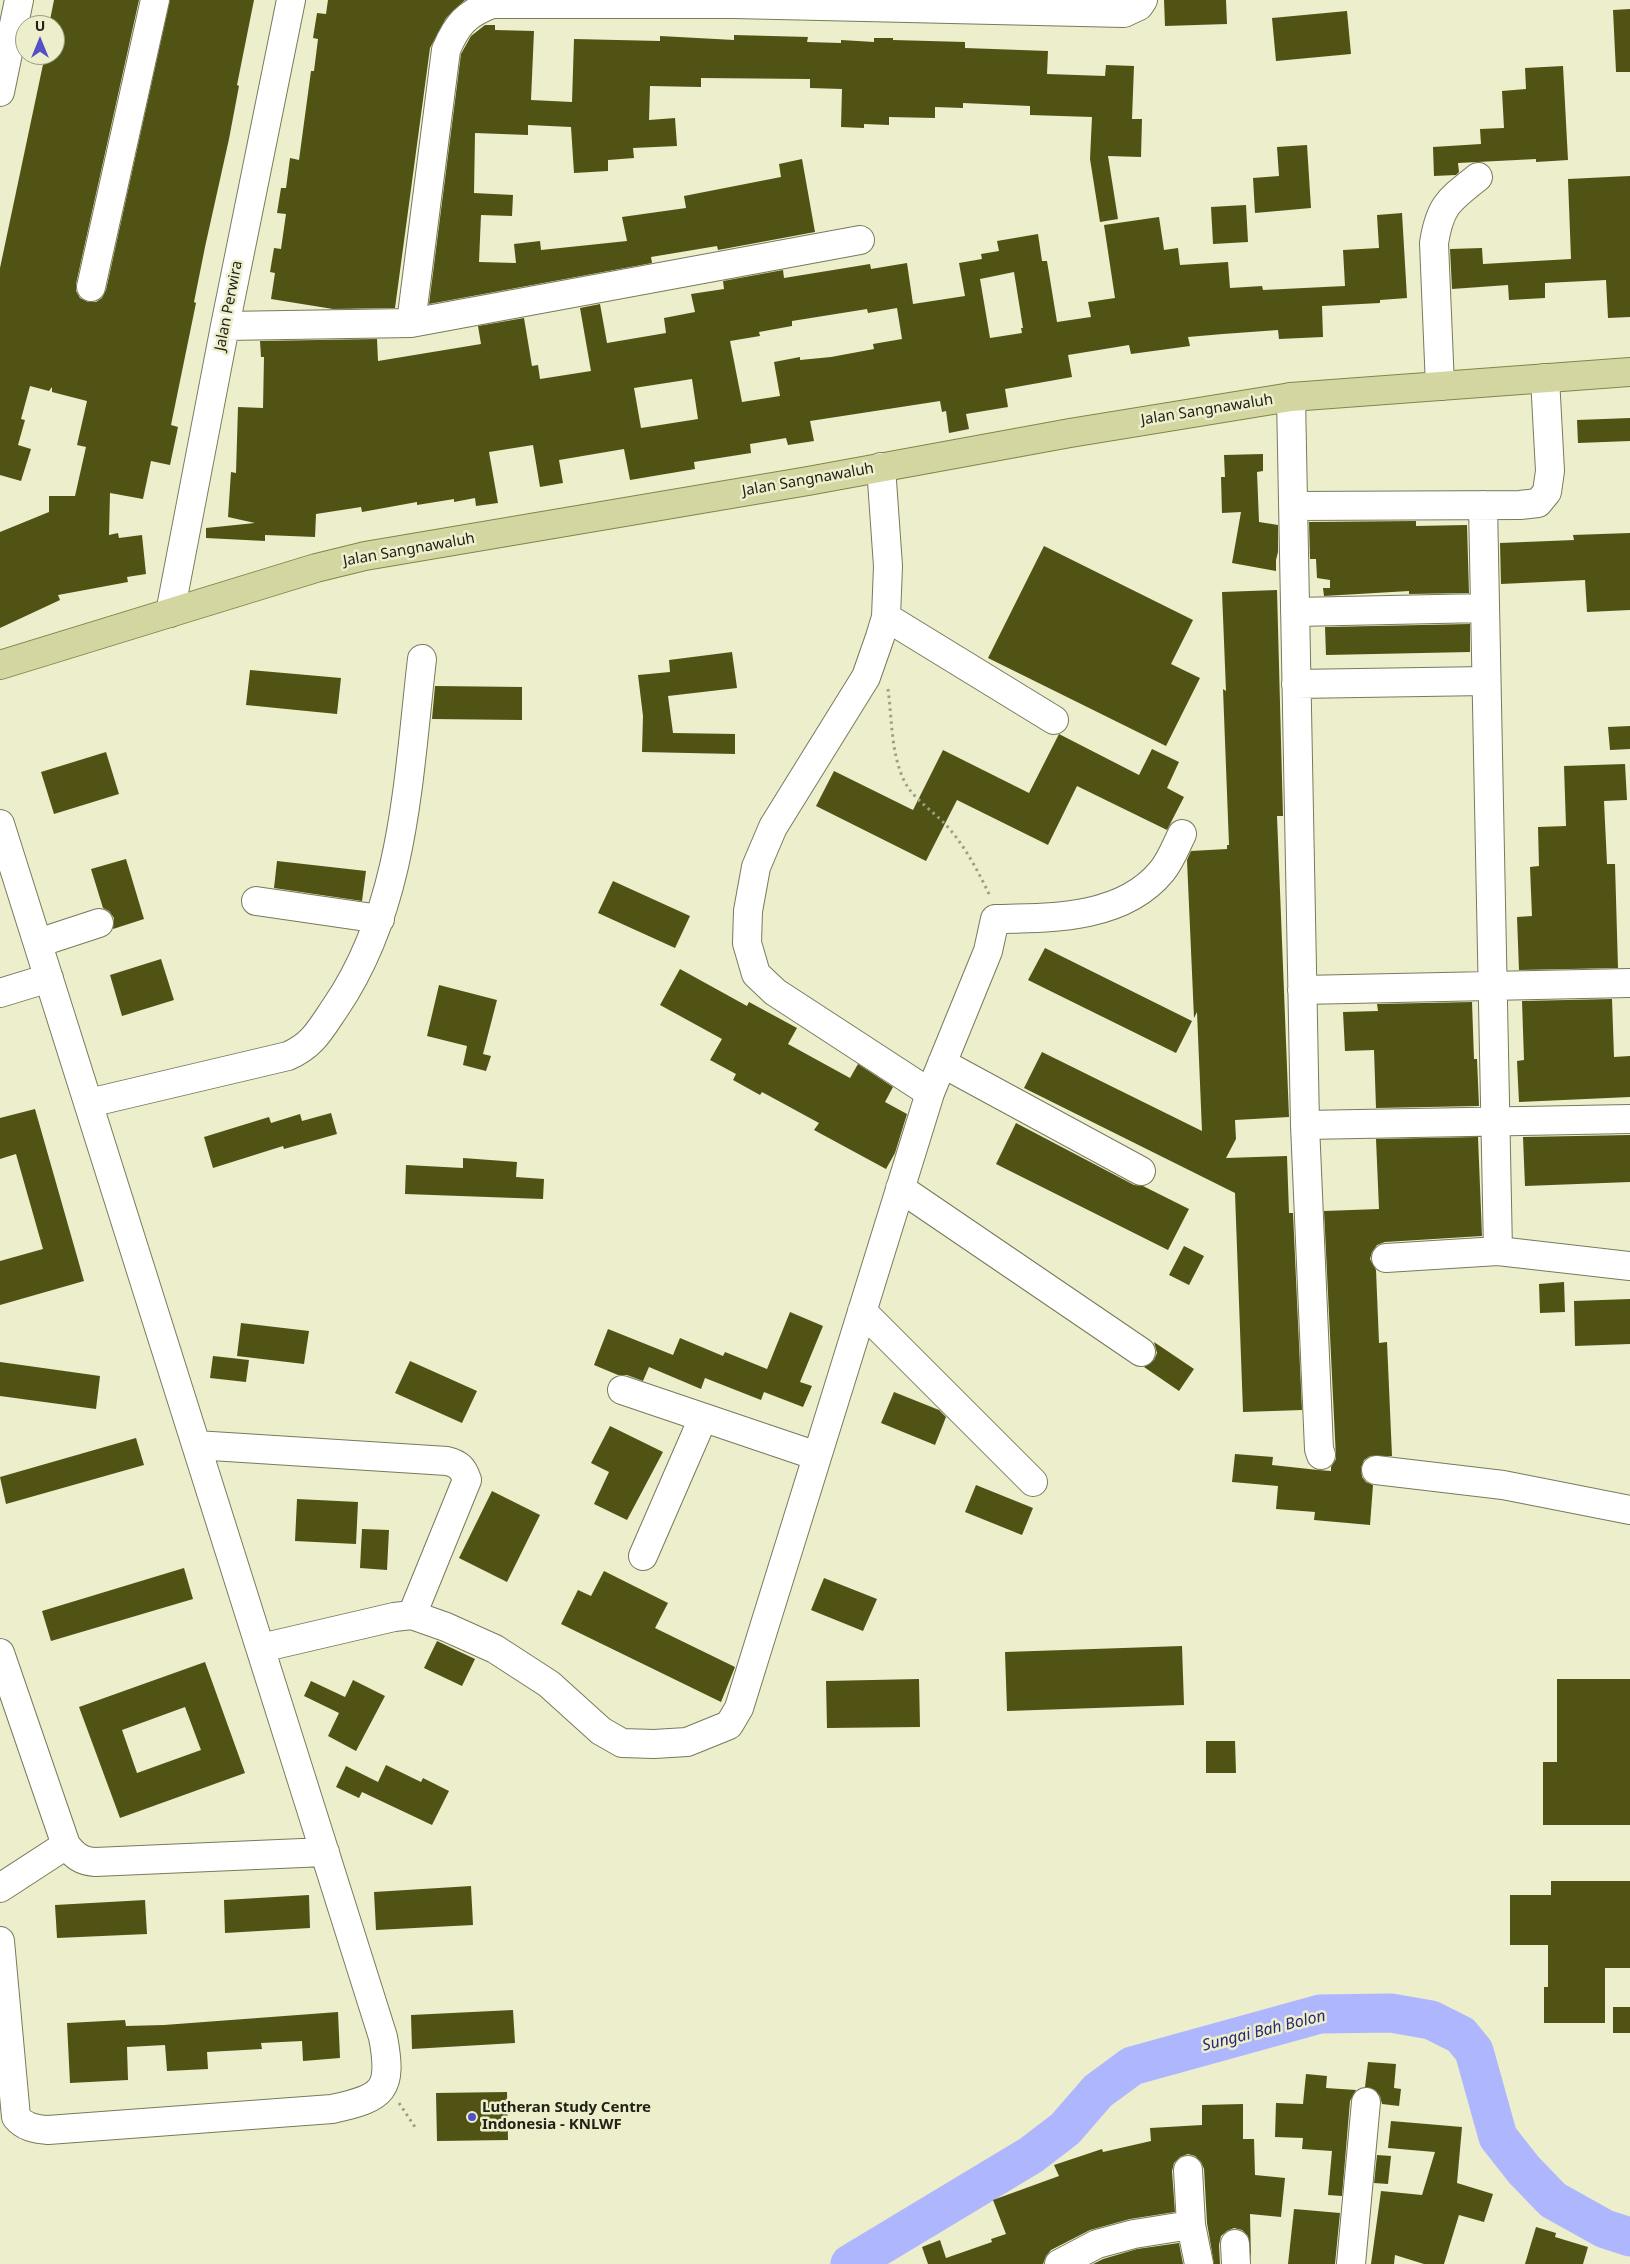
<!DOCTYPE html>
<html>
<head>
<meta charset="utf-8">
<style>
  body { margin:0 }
  #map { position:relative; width:1630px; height:2264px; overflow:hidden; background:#eceecc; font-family:"Noto Sans",sans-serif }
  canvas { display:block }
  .north { position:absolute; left:15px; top:15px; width:50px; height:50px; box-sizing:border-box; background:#eceecc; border:1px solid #9b9c83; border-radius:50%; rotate:0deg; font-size:14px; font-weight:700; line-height:20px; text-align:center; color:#222216 }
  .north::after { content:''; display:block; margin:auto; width:18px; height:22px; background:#5451c8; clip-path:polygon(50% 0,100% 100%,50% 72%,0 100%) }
</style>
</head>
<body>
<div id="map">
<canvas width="1630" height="2264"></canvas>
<div class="north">U</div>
</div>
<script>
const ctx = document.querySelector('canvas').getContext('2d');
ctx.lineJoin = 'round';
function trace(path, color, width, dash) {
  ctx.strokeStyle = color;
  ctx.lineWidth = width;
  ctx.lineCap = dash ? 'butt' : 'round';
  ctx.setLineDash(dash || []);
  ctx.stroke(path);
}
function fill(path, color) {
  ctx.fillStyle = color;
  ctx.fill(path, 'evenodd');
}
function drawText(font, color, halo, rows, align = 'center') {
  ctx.font = font + ' "Noto Sans",sans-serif';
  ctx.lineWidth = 5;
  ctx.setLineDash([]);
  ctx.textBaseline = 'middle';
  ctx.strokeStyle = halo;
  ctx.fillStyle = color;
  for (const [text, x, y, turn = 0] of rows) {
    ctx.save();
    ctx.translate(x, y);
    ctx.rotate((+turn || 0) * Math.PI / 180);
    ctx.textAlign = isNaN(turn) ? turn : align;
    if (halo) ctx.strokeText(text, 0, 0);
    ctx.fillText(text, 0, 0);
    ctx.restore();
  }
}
const river = new Path2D(`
  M 850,2264 L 1031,2155 L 1065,2129 L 1098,2091 L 1132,2066 L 1320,2014 L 1391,2013 L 1431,2020 L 1461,2035 L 1474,2051 L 1498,2137 L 1524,2170 L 1553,2200 L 1605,2229 L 1630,2237`);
const building = new Path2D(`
  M 54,0 L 139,0 L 76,284 L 76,291 L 80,298 L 88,302 L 96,302 L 102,298 L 106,290 L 170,0 L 254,0 L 237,85 L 239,86 L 229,139 L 205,247 L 194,302 L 196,303 L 171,425 L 178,427 L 170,465 L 151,461 L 143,499 L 110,493 L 109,535 L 118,533 L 119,538 L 142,535 L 146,574 L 127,577 L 128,582 L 58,595 L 60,600 L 0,628 L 0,532 L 49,512 L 49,496 L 75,496 L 86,447 L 77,445 L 87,401 L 52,392 L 52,387 L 49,391 L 30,386 L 21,419 L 25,420 L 18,445 L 31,449 L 21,481 L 0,475 L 0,268 L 45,55 L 55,55 L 55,25 L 49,25 Z
  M 328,0 L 465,0 L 446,18 L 430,48 L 395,308 L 333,309 L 271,299 L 275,273 L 270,272 L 274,248 L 281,249 L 286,214 L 277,213 L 281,188 L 286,188 L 290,158 L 299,160 L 311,71 L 314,71 L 318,39 L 313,38 L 317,13 L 326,14 Z
  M 1164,0 L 1226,0 L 1227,24 L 1165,26 Z
  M 1630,9 L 1630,72 L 1616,72 L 1613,10 Z
  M 1347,11 L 1351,54 L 1276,61 L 1272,18 Z
  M 485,25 L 495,25 L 495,30 L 534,31 L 531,100 L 572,102 L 574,39 L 660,41 L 660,36 L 734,40 L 734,35 L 808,37 L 807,42 L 841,43 L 841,40 L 874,42 L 874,38 L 893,38 L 893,40 L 965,42 L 965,48 L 1048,51 L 1047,74 L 1105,76 L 1106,65 L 1134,66 L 1132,119 L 1142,119 L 1141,157 L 1108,156 L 1118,219 L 1100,222 L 1090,159 L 1092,117 L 1030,115 L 1030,106 L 963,103 L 963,108 L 935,107 L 935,118 L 889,117 L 889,125 L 864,124 L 864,128 L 841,127 L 842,89 L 810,88 L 810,79 L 701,78 L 701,87 L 650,86 L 649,120 L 675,118 L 677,146 L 633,148 L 634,158 L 608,160 L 608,171 L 574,173 L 571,127 L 528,125 L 528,135 L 475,133 L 474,193 L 513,195 L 512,216 L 481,215 L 479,262 L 516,263 L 514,244 L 540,241 L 541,250 L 627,241 L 622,217 L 686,208 L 684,196 L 781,177 L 779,164 L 802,159 L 815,232 L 718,250 L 717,246 L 651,257 L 652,263 L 429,304 L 461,54 L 471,36 Z
  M 1563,66 L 1568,160 L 1536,162 L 1536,159 L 1458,163 L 1459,172 L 1456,175 L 1434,176 L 1433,147 L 1481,144 L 1480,129 L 1504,128 L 1502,91 L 1526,89 L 1525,68 Z
  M 1307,145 L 1311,208 L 1255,213 L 1253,178 L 1279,176 L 1277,147 Z
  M 1630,176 L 1630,317 L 1608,318 L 1606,280 L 1545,283 L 1545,298 L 1509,300 L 1508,285 L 1452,289 L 1450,249 L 1482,248 L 1483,264 L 1571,259 L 1568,179 Z
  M 1246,205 L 1248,242 L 1213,244 L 1211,207 Z
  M 1402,213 L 1407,298 L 1380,300 L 1380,303 L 1322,306 L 1323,337 L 1279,339 L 1278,330 L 1223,334 L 1188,337 L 1190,346 L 1131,354 L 1129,345 L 1068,355 L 1072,377 L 1005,389 L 1008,407 L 966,414 L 969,429 L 949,433 L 946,411 L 942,412 L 940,401 L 810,421 L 814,441 L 788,445 L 786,438 L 750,444 L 751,453 L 694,462 L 695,469 L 630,480 L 624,449 L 559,460 L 563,483 L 540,487 L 533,445 L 489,452 L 498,503 L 476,506 L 475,498 L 454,502 L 454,499 L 417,505 L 417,502 L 362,512 L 361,507 L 316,514 L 315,537 L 265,535 L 265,525 L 265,541 L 206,538 L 206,528 L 255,523 L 228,517 L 231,472 L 236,473 L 238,407 L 263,408 L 264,357 L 261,357 L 260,341 L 377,339 L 378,361 L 481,344 L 478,326 L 524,318 L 532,366 L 538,365 L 540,379 L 591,371 L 580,308 L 600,304 L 607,343 L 666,333 L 664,318 L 695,312 L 691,294 L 724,289 L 723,281 L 783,270 L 784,278 L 870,264 L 871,269 L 907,263 L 913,304 L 965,296 L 959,263 L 982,259 L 981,254 L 999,251 L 997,241 L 1038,234 L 1042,261 L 1047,261 L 1057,322 L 1091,317 L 1088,302 L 1115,298 L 1104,225 L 1159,217 L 1164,250 L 1178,248 L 1180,265 L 1228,262 L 1230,288 L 1262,286 L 1263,290 L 1345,286 L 1343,250 L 1379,248 L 1377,215 ZM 1014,272 L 1023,328 L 1021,328 L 1022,333 L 990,338 L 980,279 ZM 897,308 L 902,339 L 873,344 L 874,349 L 831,357 L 800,360 L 800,357 L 774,362 L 780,396 L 742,402 L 730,341 L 760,336 L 759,332 L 792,326 L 792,321 L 867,309 L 868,313 ZM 692,379 L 698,419 L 641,428 L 634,388 Z
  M 1630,418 L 1630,441 L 1578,443 L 1577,420 Z
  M 1263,454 L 1263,471 L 1257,472 L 1259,522 L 1278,525 L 1278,552 L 1276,560 L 1276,571 L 1232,563 L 1241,512 L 1222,513 L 1221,477 L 1225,477 L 1224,455 Z
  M 1416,521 L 1416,526 L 1467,525 L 1469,593 L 1409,594 L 1409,591 L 1324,596 L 1323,588 L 1330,588 L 1330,580 L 1317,578 L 1316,559 L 1310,559 L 1309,522 Z
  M 1630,533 L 1630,610 L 1587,612 L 1585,580 L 1501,584 L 1500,543 L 1574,540 L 1573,535 Z
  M 1044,546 L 1193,620 L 1171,664 L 1200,678 L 1166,746 L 988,658 Z
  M 1277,590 L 1283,816 L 1277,816 L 1289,1117 L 1235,1120 L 1236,1139 L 1226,1158 L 1287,1156 L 1289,1213 L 1293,1213 L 1302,1410 L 1243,1412 L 1235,1193 L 1024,1088 L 1042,1052 L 1202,1131 L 1197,1012 L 1194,1018 L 1187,860 L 1191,851 L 1227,849 L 1227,845 L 1229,845 L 1223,689 L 1226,691 L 1222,592 Z
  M 1470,624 L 1470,652 L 1326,655 L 1325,627 Z
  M 732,652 L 737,688 L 668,696 L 673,733 L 735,734 L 735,754 L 642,752 L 643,716 L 638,675 L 670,672 L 669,660 Z
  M 250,670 L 341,678 L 337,714 L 246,705 Z
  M 435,686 L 522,687 L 522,720 L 432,719 Z
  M 1630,726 L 1630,749 L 1610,750 L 1608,727 Z
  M 1059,734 L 1139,775 L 1152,749 L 1179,762 L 1167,788 L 1184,797 L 1167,830 L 1077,786 L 1048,845 L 957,800 L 926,861 L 816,806 L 834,771 L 913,810 L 943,750 L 1029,793 Z
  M 106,752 L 119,794 L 54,814 L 41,772 Z
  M 1625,764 L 1627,800 L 1604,801 L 1607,864 L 1615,864 L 1618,968 L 1519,970 L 1517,917 L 1532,916 L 1530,867 L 1539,866 L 1538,827 L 1566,826 L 1564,766 Z
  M 126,859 L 144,919 L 113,929 L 114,918 L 109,911 L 103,908 L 91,869 Z
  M 277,861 L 366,871 L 362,901 L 274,888 Z
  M 613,881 L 690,916 L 675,948 L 598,913 Z
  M 1045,948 L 1192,1021 L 1176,1053 L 1028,980 Z
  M 161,959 L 174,1000 L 122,1016 L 110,975 Z
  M 680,969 L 747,1006 L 749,1002 L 797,1028 L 788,1044 L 850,1078 L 858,1064 L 893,1087 L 885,1102 L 907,1114 L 895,1153 L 886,1169 L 814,1130 L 819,1123 L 762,1092 L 760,1095 L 733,1080 L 736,1074 L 710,1060 L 722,1039 L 660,1005 Z
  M 439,985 L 497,1000 L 483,1054 L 491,1056 L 486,1071 L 463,1065 L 467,1046 L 427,1036 Z
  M 1612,999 L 1614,1057 L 1630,1056 L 1630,1097 L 1519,1102 L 1517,1061 L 1524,1060 L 1522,1001 Z
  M 1472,1002 L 1474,1059 L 1477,1059 L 1479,1106 L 1376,1108 L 1374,1050 L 1345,1051 L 1343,1012 L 1378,1011 L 1377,1004 Z
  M 35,1109 L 84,1281 L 0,1305 L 0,1261 L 43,1249 L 16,1154 L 0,1159 L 0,1118 Z
  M 331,1113 L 337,1134 L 284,1149 L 283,1146 L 213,1168 L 204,1137 L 269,1117 L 271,1123 L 300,1114 L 302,1121 Z
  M 1016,1123 L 1134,1185 L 1143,1186 L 1189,1209 L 1168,1250 L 996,1164 Z
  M 1630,1135 L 1630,1182 L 1525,1186 L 1523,1137 Z
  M 1478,1137 L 1482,1236 L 1385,1242 L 1377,1245 L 1372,1252 L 1370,1259 L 1376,1270 L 1379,1343 L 1387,1342 L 1392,1456 L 1370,1456 L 1364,1460 L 1361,1468 L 1362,1477 L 1366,1482 L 1373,1485 L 1370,1525 L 1314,1520 L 1315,1512 L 1276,1509 L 1278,1486 L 1232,1482 L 1235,1454 L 1273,1457 L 1272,1465 L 1318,1470 L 1331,1471 L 1331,1467 L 1336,1459 L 1324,1211 L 1379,1209 L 1376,1139 Z
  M 463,1158 L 517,1162 L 516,1177 L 544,1179 L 543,1199 L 405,1194 L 406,1165 L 463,1168 Z
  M 1184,1246 L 1204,1256 L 1189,1285 L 1169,1275 Z
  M 1564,1282 L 1565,1312 L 1540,1313 L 1539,1284 Z
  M 1630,1299 L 1630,1344 L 1575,1346 L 1574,1301 Z
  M 790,1312 L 823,1326 L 800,1382 L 812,1386 L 803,1407 L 764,1392 L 761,1400 L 705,1378 L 701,1389 L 649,1367 L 643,1381 L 627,1375 L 618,1375 L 594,1365 L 608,1329 L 673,1355 L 680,1338 L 723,1356 L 725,1352 L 767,1369 Z
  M 241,1323 L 309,1331 L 304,1364 L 237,1356 Z
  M 1154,1342 L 1194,1369 L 1179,1391 L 1144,1367 L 1154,1360 L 1157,1353 Z
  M 213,1356 L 249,1360 L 246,1382 L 210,1378 Z
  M 410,1361 L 477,1391 L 462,1423 L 395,1393 Z
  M 0,1362 L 100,1376 L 96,1409 L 0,1396 Z
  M 894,1392 L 939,1410 L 946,1417 L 935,1445 L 881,1423 Z
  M 610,1426 L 663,1452 L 627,1520 L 594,1504 L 609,1472 L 591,1463 Z
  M 136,1438 L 144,1465 L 6,1504 L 0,1477 Z
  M 976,1485 L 1033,1508 L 1022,1535 L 965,1512 Z
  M 492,1491 L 540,1515 L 507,1582 L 459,1558 Z
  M 297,1499 L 358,1502 L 356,1544 L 295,1541 Z
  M 362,1529 L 389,1530 L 387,1570 L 360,1568 Z
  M 184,1568 L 193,1599 L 51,1641 L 42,1611 Z
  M 604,1571 L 668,1603 L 655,1628 L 735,1667 L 721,1702 L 561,1624 L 578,1590 L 591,1596 Z
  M 824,1578 L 877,1599 L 863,1631 L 811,1610 Z
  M 437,1641 L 475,1659 L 462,1686 L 424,1668 Z
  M 1182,1646 L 1184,1705 L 1007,1711 L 1005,1652 Z
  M 205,1662 L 245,1773 L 120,1818 L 79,1707 ZM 185,1707 L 201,1750 L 137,1773 L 122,1730 Z
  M 919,1679 L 920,1727 L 827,1728 L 826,1681 Z
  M 1557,1679 L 1630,1679 L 1630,1825 L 1543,1825 L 1543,1762 L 1557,1762 Z
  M 353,1680 L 385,1696 L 356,1751 L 328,1736 L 339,1713 L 304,1696 L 311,1681 L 345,1697 Z
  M 1206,1741 L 1235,1741 L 1236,1773 L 1206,1773 Z
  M 386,1765 L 421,1782 L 423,1778 L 449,1791 L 432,1825 L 362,1792 L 359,1798 L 336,1787 L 346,1766 L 378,1782 Z
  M 1551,1881 L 1630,1881 L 1630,1968 L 1605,1968 L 1605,2023 L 1544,2023 L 1544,1987 L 1548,1987 L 1548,1945 L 1510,1945 L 1510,1895 L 1551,1895 Z
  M 471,1886 L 473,1925 L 376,1930 L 374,1892 Z
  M 309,1895 L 310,1928 L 225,1933 L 224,1900 Z
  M 145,1900 L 147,1934 L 57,1938 L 55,1905 Z
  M 1613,2007 L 1630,2007 L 1630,2033 L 1613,2033 Z
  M 513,2010 L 515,2043 L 412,2049 L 411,2015 Z
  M 338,2012 L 340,2058 L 303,2061 L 302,2041 L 261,2043 L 262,2049 L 207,2052 L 208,2069 L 167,2071 L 165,2045 L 127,2047 L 128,2080 L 70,2083 L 67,2023 L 125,2020 L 126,2026 L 164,2025 Z
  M 1368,2062 L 1396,2064 L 1394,2088 L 1401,2089 L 1399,2106 L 1382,2104 L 1380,2096 L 1375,2090 L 1365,2087 Z
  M 1306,2074 L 1327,2076 L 1326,2088 L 1356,2090 L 1350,2101 L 1342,2196 L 1328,2195 L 1332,2151 L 1302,2149 L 1303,2138 L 1275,2137 L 1276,2103 L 1303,2104 Z
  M 507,2092 L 508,2140 L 437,2141 L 436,2093 Z
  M 1243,2104 L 1243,2139 L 1254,2139 L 1255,2175 L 1285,2178 L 1281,2217 L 1250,2214 L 1251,2261 L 1248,2236 L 1242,2230 L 1234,2228 L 1227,2231 L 1221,2236 L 1219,2245 L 1220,2264 L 1214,2264 L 1207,2223 L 1204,2169 L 1201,2162 L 1195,2156 L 1188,2154 L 1180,2157 L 1174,2163 L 1172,2171 L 1175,2212 L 1130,2219 L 1090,2230 L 1051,2250 L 1046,2256 L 1043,2264 L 928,2264 L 922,2247 L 940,2240 L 946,2258 L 992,2242 L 991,2239 L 1006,2234 L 993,2200 L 1059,2176 L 1054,2165 L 1102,2149 L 1103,2152 L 1151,2141 L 1150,2128 L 1202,2125 L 1202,2105 Z
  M 1391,2121 L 1462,2127 L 1457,2183 L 1493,2194 L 1484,2222 L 1459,2215 L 1444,2264 L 1424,2264 L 1395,2255 L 1394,2264 L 1371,2264 L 1381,2191 L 1422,2195 L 1435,2152 L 1388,2148 Z
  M 1377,2155 L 1391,2156 L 1388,2184 L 1374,2183 Z
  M 1294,2209 L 1340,2213 L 1335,2264 L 1288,2264 Z
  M 1536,2227 L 1556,2233 L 1555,2237 L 1588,2247 L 1583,2264 L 1525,2264 Z
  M 1179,2243 L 1183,2264 L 1093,2264 L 1103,2259 L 1137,2249 Z`);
const path = new Path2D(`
  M 888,689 C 892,719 891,749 902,776 C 910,797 931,809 946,825 C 965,846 978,871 990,896
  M 399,2103 L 417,2130`);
const minor = new Path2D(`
  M 492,0 L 492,4 L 734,4 L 1124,13 L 1139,6 L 1143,0
  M 0,92 L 19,0
  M 91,287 L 155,0
  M 411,323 L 446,50 C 457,24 466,14 492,4
  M 225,326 L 411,323 L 860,240
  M 1440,386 L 1434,243 C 1440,205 1449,200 1478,177
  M 1291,397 L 1305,1125 L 1319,1449 L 1321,1455
  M 881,467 L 888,566 L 886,617 L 880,637 L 866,677 L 773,827 L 756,867 L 748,911 L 747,943 L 756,974 L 775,992 L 930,1093
  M 1483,505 L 1498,1251 L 1630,1266
  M 1293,506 L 1520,505 L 1538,503 L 1547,492 L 1550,471 L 1545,378
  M 1295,612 L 1484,608
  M 170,613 L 225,326 L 291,0
  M 886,617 L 1054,720
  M 1296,684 L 1486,681
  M 0,824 L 383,2037 C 393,2090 384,2098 332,2109 L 48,2130 C 35,2129 24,2127 16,2117 L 0,1941
  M 256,901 L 380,919
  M 38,943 L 99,923
  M 1302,990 L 1630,983
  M 0,993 L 49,978
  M 942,1063 L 1141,1171
  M 89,1103 L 288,1056 C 313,1045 320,1030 335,1008 C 405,906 408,778 422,659
  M 1305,1125 L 1630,1119
  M 900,1188 L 1141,1352
  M 1386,1258 L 1498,1251
  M 862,1311 L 1033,1482
  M 622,1390 L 817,1456
  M 196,1445 L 447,1461 C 459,1464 463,1468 467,1480 L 412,1615
  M 1376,1470 L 1503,1485 L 1630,1510
  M 643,1556 L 703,1418
  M 261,1648 L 394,1617 L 412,1615 L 446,1627 L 495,1649 L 549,1684 L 601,1731 L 622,1743 L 654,1744 L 687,1742 L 729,1725 L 739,1708 L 930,1093 L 988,951 L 995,919 C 1052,918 1123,919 1162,871 C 1171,860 1176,846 1182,834
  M 0,1653 L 66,1845 C 75,1856 81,1861 95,1862 L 325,1852
  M 0,1888 L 66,1845
  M 1188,2170 L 1191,2225 L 1199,2264
  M 1235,2244 L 1236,2264
  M 1059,2264 L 1097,2244 L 1134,2234 L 1191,2225
  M 1351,2264 L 1366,2102`);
const major = new Path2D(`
  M 0,665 L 316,568 L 365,556 L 808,481 L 1070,433 L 1291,397 L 1630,372`);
const markers = [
  [472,2117,5,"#5451c8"]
];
const streetNames = [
  ["Jalan Perwira",229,306,-79],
  ["Jalan Sangnawaluh",1207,410,-9],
  ["Jalan Sangnawaluh",808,480,-10],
  ["Jalan Sangnawaluh",409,550,-10]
];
const poiNames = [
  ["Lutheran Study Centre",482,2108],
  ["Indonesia - KNLWF",482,2125]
];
const waterNames = [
  ["Sungai Bah Bolon",1264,2031,-14]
];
trace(river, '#aeb6fe', 39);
fill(building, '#515314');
trace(minor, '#787a5b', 30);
trace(major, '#838547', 30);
trace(path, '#9e9f86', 3, [2.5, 4]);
trace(minor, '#fff', 28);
trace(major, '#d4d6a1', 28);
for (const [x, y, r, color] of markers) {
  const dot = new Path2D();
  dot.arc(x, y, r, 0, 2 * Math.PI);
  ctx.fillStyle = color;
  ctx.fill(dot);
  trace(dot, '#eceecc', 2);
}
drawText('15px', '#222216', '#eceecc', streetNames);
drawText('bold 15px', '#222216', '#eceecc', poiNames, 'left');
drawText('italic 16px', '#2c2878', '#eceecc', waterNames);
</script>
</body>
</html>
